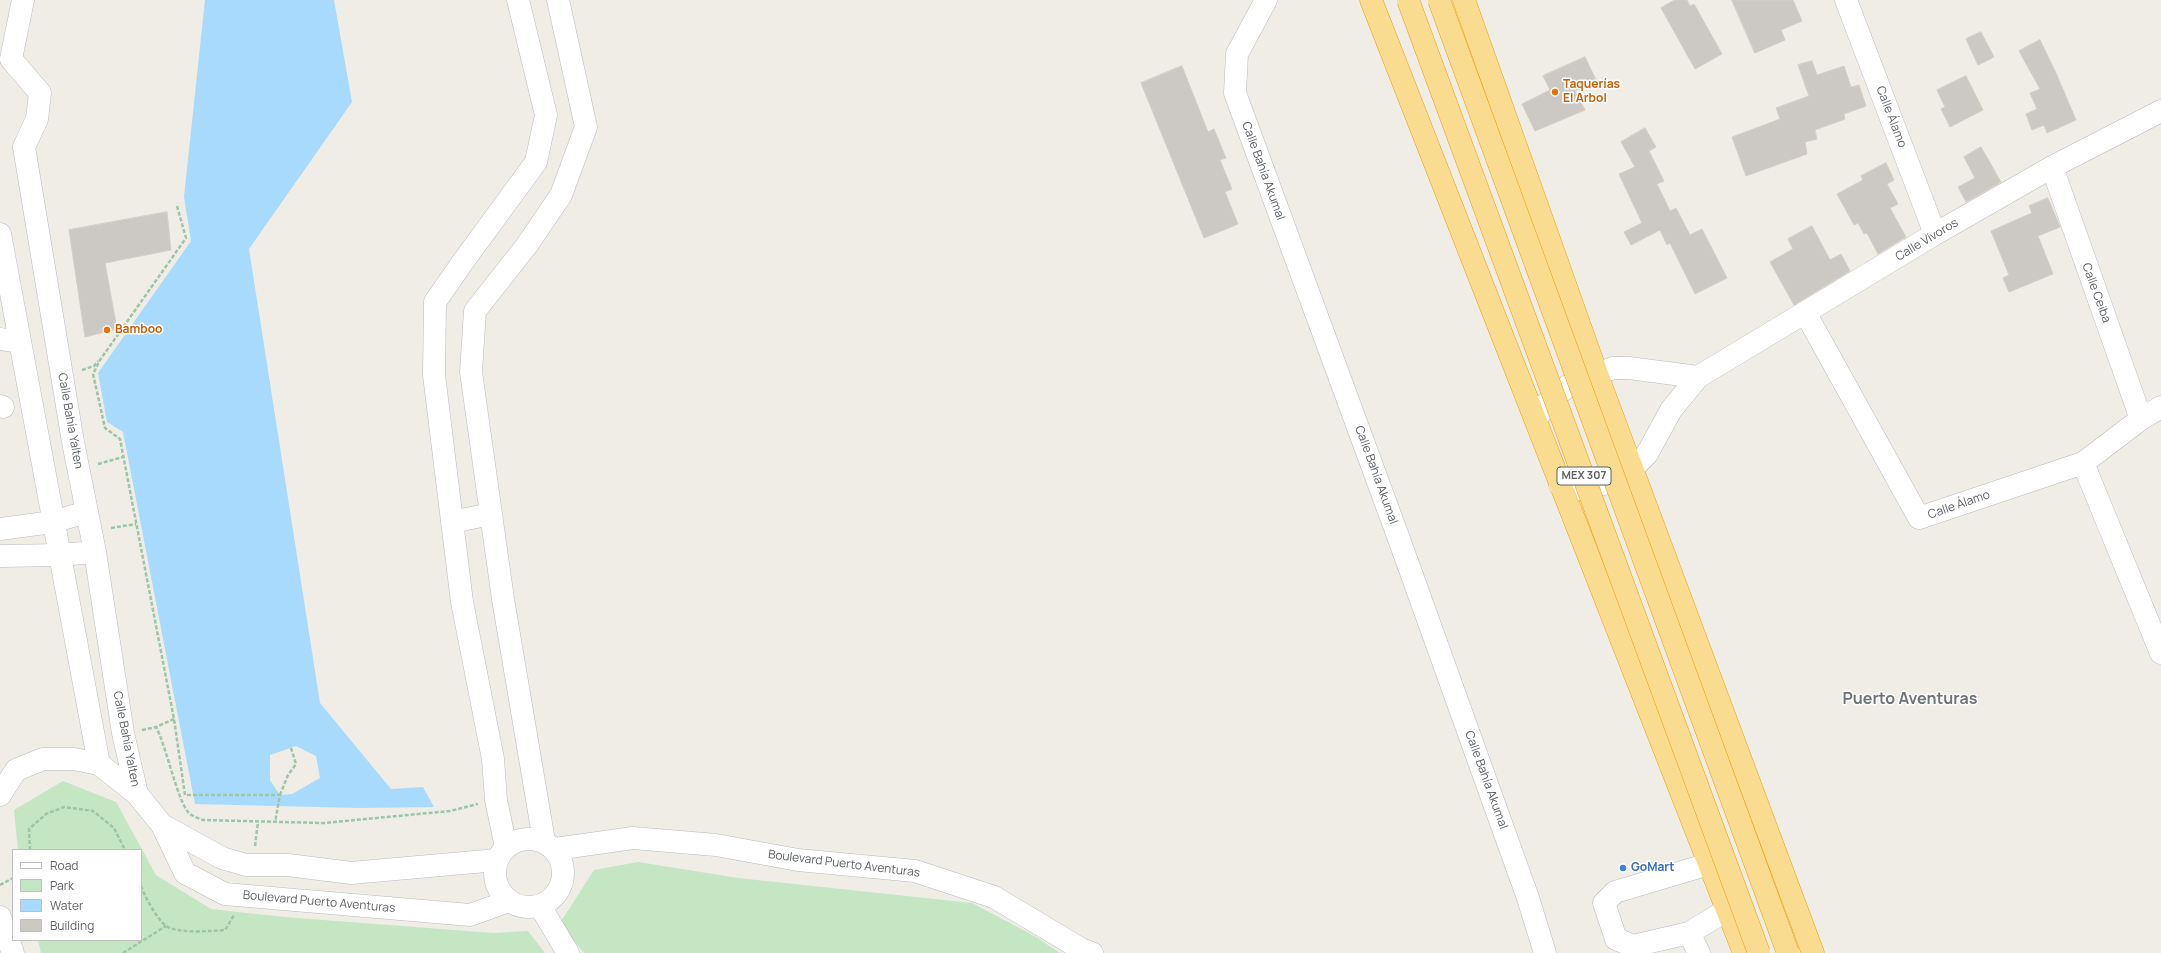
<!DOCTYPE html>
<html>
<head>
<meta charset="utf-8">
<style>
  body { margin:0 }
  #map { position:relative; width:2161px; height:953px; overflow:hidden; background:#efede5; font-family:Manrope,sans-serif }
  canvas { display:block }
  .legend { position:absolute; left:12px; top:849px; width:130px; height:92px; box-sizing:border-box; background:#fff; border:1px solid #bec0c1; margin:0; padding:5px 7px; list-style:none; font-size:12px; color:#5d6165 }
  .legend li { display:flex; align-items:center; gap:8px; height:20px }
  .legend b { width:20px; border:1px solid #bec0c1 }
</style>
</head>
<body>
<div id="map">
<canvas width="2161" height="953"></canvas>
<ul class="legend">
<li><b style="height:5px;background:#fff"></b>Road</li>
<li><b style="height:11px;background:#c4e6c3"></b>Park</li>
<li><b style="height:11px;background:#a8dafd"></b>Water</li>
<li><b style="height:11px;background:#ccc9c4"></b>Building</li>
</ul>
</div>
<script>
const ctx = document.querySelector('canvas').getContext('2d');
ctx.lineJoin = 'round';
function fill(path, color) {
  ctx.fillStyle = color;
  ctx.fill(path, 'evenodd');
}
function trace(path, color, width, dash) {
  ctx.strokeStyle = color;
  ctx.lineWidth = width;
  ctx.lineCap = dash ? 'butt' : 'round';
  ctx.setLineDash(dash || []);
  ctx.stroke(path);
}
function drawText(font, color, halo, rows, align = 'center') {
  ctx.font = font + ' Manrope,sans-serif';
  ctx.lineWidth = 3;
  ctx.setLineDash([]);
  ctx.textBaseline = 'middle';
  ctx.strokeStyle = halo;
  ctx.fillStyle = color;
  for (const [text, x, y, turn = 0] of rows) {
    ctx.save();
    ctx.translate(x, y);
    ctx.rotate((+turn || 0) * Math.PI / 180);
    ctx.textAlign = isNaN(turn) ? turn : align;
    if (halo) ctx.strokeText(text, 0, 0);
    ctx.fillText(text, 0, 0);
    ctx.restore();
  }
}
const green = new Path2D(`
  M 63,781 L 116,802 L 156,875 L 211,909 L 284,917 L 493,933 L 528,931 L 545,953 L 41,953 L 38,940 L 141,940 L 141,850 L 18,850 L 14,810 Z
  M 638,862 L 738,878 L 972,903 L 1036,937 L 1060,953 L 584,953 L 560,923 L 594,870 Z`);
const water = new Path2D(`
  M 205,0 L 334,0 L 352,102 L 249,249 L 320,703 L 391,789 L 423,787 L 434,807 L 359,808 L 195,804 L 123,432 L 107,422 L 98,373 L 191,241 L 184,197 ZM 296,746 L 316,756 L 320,778 L 292,794 L 280,795 L 270,780 L 270,755 Z`);
const building = new Path2D(`
  M 1675,0 L 1687,0 L 1690,6 L 1694,4 L 1722,54 L 1695,69 L 1661,8 Z
  M 1732,0 L 1793,0 L 1802,21 L 1781,30 L 1785,40 L 1755,53 Z
  M 1981,32 L 1994,57 L 1978,65 L 1966,39 Z
  M 2040,40 L 2056,73 L 2076,120 L 2047,133 L 2044,125 L 2032,130 L 2026,114 L 2037,109 L 2030,93 L 2040,89 L 2019,51 Z
  M 1585,57 L 1596,80 L 1575,91 L 1585,110 L 1535,131 L 1522,104 L 1550,90 L 1543,76 Z
  M 1812,61 L 1817,75 L 1844,66 L 1851,87 L 1859,85 L 1866,106 L 1844,114 L 1845,119 L 1815,130 L 1817,139 L 1805,142 L 1807,154 L 1746,176 L 1732,137 L 1780,119 L 1776,108 L 1809,96 L 1798,65 Z
  M 1182,66 L 1208,132 L 1214,129 L 1226,158 L 1220,160 L 1232,189 L 1225,192 L 1238,224 L 1204,238 L 1141,83 Z
  M 1966,76 L 1983,110 L 1950,127 L 1941,109 L 1945,107 L 1937,90 Z
  M 1645,128 L 1656,147 L 1649,151 L 1664,181 L 1657,184 L 1670,211 L 1676,208 L 1690,235 L 1702,229 L 1727,278 L 1695,294 L 1670,243 L 1667,245 L 1660,230 L 1631,245 L 1624,232 L 1642,223 L 1619,174 L 1635,167 L 1621,142 Z
  M 1981,147 L 2001,182 L 1966,202 L 1958,187 L 1975,178 L 1964,157 Z
  M 1886,163 L 1894,180 L 1887,184 L 1898,204 L 1890,208 L 1906,237 L 1878,254 L 1867,233 L 1864,234 L 1858,223 L 1854,225 L 1837,194 L 1863,180 L 1861,176 Z
  M 2048,198 L 2060,227 L 2038,236 L 2053,274 L 2009,292 L 2003,278 L 2009,275 L 1991,231 L 2032,213 L 2029,206 Z
  M 167,212 L 171,250 L 105,263 L 117,329 L 85,337 L 69,230 Z
  M 1812,226 L 1830,260 L 1841,254 L 1850,271 L 1794,305 L 1770,262 L 1793,249 L 1788,239 Z`);
const path = new Path2D(`
  M 177,206 L 186,238 L 100,360 L 93,374 L 105,428 L 120,439 L 174,719 L 185,795 L 280,795 L 275,822
  M 82,370 L 94,366 L 98,361
  M 98,464 L 123,457
  M 111,528 L 136,524
  M 174,719 L 156,727 C 166,745 178,803 189,813 C 192,816 198,818 203,820 L 324,823 L 450,811 L 478,804
  M 142,730 L 156,727
  M 280,795 L 288,775 L 296,764 L 291,748
  M 255,846 L 258,822
  M 30,850 L 29,829 L 46,814 L 64,807 L 93,811 L 114,828 L 125,850
  M 0,885 L 13,878
  M 141,886 C 145,897 157,919 166,926 C 178,934 211,931 225,930 L 234,915
  M 123,953 L 166,926`);
const minor = new Path2D(`
  M 1266,0 L 1237,54 L 1235,93 L 1399,539 L 1528,898 L 1545,953
  M 1846,0 L 1935,234
  M 11,59 L 40,93 L 37,119 L 24,147 L 73,442 L 95,552 L 123,733 L 137,794
  M 11,59 L 23,0
  M 2052,167 L 2141,419
  M 0,234 L 99,764
  M 1806,314 L 1919,518 L 2083,463 L 2141,419 L 2161,407
  M 0,339 L 20,342
  M 0,406 L 3,407
  M 1536,420 L 1546,404 L 1568,386 L 1613,368 L 1629,368 L 1698,377
  M 2083,463 L 2161,653
  M 1560,485 L 1579,489 L 1603,484 L 1633,468 L 1647,454 L 1671,410 L 1698,377 L 1935,234 L 2052,167 L 2161,111
  M 452,522 L 491,514
  M 0,529 L 52,522 L 87,512
  M 0,556 L 60,555 L 95,552
  M 0,795 L 16,770 L 43,759 L 74,759 L 99,764 L 137,794 L 162,825 L 185,873 L 225,894 L 470,915 L 509,901
  M 162,825 L 222,858 L 246,865 L 288,865 L 351,873 L 497,860
  M495 873a34 34 0 1 1 68 0a34 34 0 1 1-68 0Z
  M 544,841 L 503,599 L 471,372 L 475,311 L 527,245 L 561,195 L 586,127 L 558,0
  M 506,847 L 496,800 L 493,759 L 462,602 L 434,375 L 435,302 L 462,263 L 536,162 L 546,115 L 518,0
  M 555,849 L 633,838 L 716,845 L 798,860 L 915,871 L 994,897 L 1081,949 L 1092,953
  M 1709,864 L 1615,892 L 1604,903 L 1616,939 L 1633,946 L 1689,933 L 1727,910
  M 540,906 L 568,953
  M 0,917 L 13,953
  M 1689,933 L 1699,953`);
const highway = new Path2D(`
  M 1371,0 L 1744,953
  M 1464,0 L 1602,388 L 1813,953`);
const highwayBridge = new Path2D(`
  M 1408,0 L 1759,953
  M 1439,0 L 1788,953`);
const markers = [
  [1555,92,4,"#e8710a"],
  [107,330,4,"#e8710a"],
  [1623,868,4,"#3f7fe0"]
];
const shields = [
  [1584,476,54]
];
const shieldNames = [
  ["MEX 307",1584,476]
];
const foodNames = [
  ["Taquerías",1563,85],
  ["El Arbol",1563,99],
  ["Bamboo",115,330]
];
const streetNames = [
  ["Calle Álamo",1891,117,69],
  ["Calle Bahía Akumal",1263,171,70],
  ["Calle Vivoros",1927,240,-31],
  ["Calle Ceiba",2096,293,70],
  ["Calle Bahía Yalten",70,421,80],
  ["Calle Bahía Akumal",1376,475,70],
  ["Calle Álamo",1959,505,-19],
  ["Calle Bahía Yalten",126,739,79],
  ["Calle Bahía Akumal",1486,780,70],
  ["Boulevard Puerto Aventuras",844,864,7],
  ["Boulevard Puerto Aventuras",319,902,5]
];
const shopNames = [
  ["GoMart",1631,868]
];
const districtNames = [
  ["Puerto Aventuras",1910,700]
];
fill(green, '#c4e6c3');
fill(water, '#a8dafd');
fill(building, '#ccc9c4');
trace(building, '#d4cec4', 1);
trace(minor, '#b8bbbf', 23);
trace(highway, '#ee9e06', 23);
trace(path, '#9cc6a6', 2.5, [4, 2]);
trace(minor, '#fff', 22);
trace(highway, '#fadc91', 22);
trace(highwayBridge, '#ee9e06', 23, []);
trace(highwayBridge, '#fadc91', 22);
for (const [x, y, r, color] of markers) {
  const dot = new Path2D();
  dot.arc(x, y, r, 0, 2 * Math.PI);
  ctx.fillStyle = color;
  ctx.fill(dot);
  trace(dot, '#fff', 1.5);
}
for (const [x, y, w] of shields) {
  const box = new Path2D();
  box.roundRect(x - w / 2, y - 9, w, 18, 3);
  ctx.fillStyle = '#fff';
  ctx.fill(box);
  trace(box, '#5d6165', 1);
}
drawText('bold 11px', '#5d6165', null, shieldNames);
drawText('bold 12px', '#c56008', '#fff', foodNames, 'left');
drawText('12px', '#5d6165', '#fff', streetNames);
drawText('bold 12px', '#366cbe', '#fff', shopNames, 'left');
drawText('bold 16px', '#6e7377', '#fff', districtNames);
</script>
</body>
</html>
